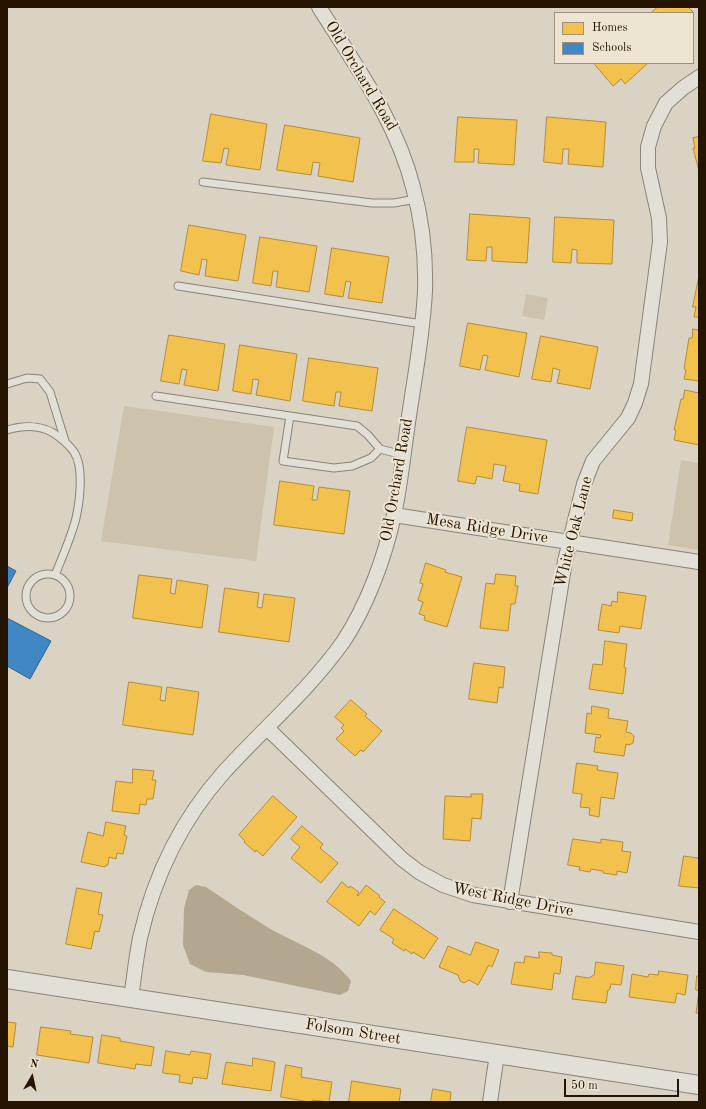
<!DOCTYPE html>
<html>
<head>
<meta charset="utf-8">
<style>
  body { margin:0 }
  #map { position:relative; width:706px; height:1109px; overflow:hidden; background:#dad2c3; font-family:"Old Standard TT",serif }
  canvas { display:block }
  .frame { position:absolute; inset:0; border:8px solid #241400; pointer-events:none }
  .legend { position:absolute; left:554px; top:12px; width:140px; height:52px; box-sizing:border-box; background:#ede4d2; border:1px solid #9d917e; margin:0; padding:5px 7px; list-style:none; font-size:12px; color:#241400 }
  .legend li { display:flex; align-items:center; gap:8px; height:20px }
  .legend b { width:20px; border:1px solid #9d917e }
  .north { position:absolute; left:12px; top:1057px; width:40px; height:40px; -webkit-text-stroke:3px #ede4d2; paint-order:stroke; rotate:9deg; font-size:11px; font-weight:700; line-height:16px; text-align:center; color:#241400 }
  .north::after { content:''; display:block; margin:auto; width:14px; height:18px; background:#241400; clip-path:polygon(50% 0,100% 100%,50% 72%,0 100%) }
  .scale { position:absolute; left:564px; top:1079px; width:115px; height:18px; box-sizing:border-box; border:2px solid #241400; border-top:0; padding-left:5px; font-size:12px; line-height:14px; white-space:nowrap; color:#241400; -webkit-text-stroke:3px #ede4d2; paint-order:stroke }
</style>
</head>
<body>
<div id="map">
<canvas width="706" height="1109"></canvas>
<div class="frame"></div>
<ul class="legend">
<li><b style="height:11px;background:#f2c14e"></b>Homes</li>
<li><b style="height:11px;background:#3f88c5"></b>Schools</li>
</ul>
<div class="north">N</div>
<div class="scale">50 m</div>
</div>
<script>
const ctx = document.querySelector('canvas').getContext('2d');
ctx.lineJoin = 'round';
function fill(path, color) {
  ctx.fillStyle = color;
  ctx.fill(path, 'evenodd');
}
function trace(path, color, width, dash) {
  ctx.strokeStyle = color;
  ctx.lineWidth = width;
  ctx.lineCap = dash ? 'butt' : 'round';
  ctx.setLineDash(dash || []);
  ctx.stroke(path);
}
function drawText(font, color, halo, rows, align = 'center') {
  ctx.font = font + ' "Old Standard TT",serif';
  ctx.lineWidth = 4;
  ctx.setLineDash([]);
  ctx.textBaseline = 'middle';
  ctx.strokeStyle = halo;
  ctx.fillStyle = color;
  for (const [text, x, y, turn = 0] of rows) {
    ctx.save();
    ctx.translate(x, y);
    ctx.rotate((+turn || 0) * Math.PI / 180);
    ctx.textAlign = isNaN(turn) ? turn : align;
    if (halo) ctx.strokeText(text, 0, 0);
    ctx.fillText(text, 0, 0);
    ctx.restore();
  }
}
const green = new Path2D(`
  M 526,294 L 548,298 L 544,320 L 522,316 Z
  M 124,406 L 274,427 L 256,561 L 101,541 Z
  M 681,460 L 699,463 L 699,550 L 668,545 Z`);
const water = new Path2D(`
  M 196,885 L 206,887 C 227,901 247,915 269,928 C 296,944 331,954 351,981 L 348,991 L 340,995 L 243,975 L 206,972 L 190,964 L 183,945 L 184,908 L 189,890 Z`);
const homes = new Path2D(`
  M 658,7 L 688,7 L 694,13 L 651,13 Z
  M 597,63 L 648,63 L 625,84 L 621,79 L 613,86 L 595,65 Z
  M 211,114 L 267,124 L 260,170 L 226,165 L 229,149 L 224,148 L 221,163 L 203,161 Z
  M 458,117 L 517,120 L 514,165 L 478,163 L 479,149 L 474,149 L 474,162 L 455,162 Z
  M 547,117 L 606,122 L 603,167 L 568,164 L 569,149 L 563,149 L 562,164 L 544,162 Z
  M 285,125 L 360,138 L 353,182 L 318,176 L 320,163 L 313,162 L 311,175 L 277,170 Z
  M 699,137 L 699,171 L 693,148 L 695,148 L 693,138 Z
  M 470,214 L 530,218 L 527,263 L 492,261 L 492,247 L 487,247 L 486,261 L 467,260 Z
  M 555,217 L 614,220 L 612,264 L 577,263 L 577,250 L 572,249 L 571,263 L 553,262 Z
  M 189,225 L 246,235 L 238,281 L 205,276 L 207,260 L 202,259 L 199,275 L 181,271 Z
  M 260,237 L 317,246 L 309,292 L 276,287 L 278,271 L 273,271 L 271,286 L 253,283 Z
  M 332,248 L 389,257 L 382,303 L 348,298 L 351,282 L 346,281 L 343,297 L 325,294 Z
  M 699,276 L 699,317 L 694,317 L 696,307 L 693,307 Z
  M 468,323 L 527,333 L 519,377 L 485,370 L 488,356 L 483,355 L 480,370 L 460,366 Z
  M 693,329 L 699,330 L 699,381 L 684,379 L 686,370 L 684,369 L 689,338 L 692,338 Z
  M 169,335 L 225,344 L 218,391 L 184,385 L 187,370 L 182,369 L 179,384 L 161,381 Z
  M 541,336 L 598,347 L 590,389 L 557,383 L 560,370 L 553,368 L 551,382 L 532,379 Z
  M 240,345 L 297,354 L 290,401 L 256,395 L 259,380 L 253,379 L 251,394 L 233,391 Z
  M 309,358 L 378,368 L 372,411 L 339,406 L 341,392 L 336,392 L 334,406 L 303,401 Z
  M 685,390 L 699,393 L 699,445 L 674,440 L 676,430 L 674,430 L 681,399 L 683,399 Z
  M 467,427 L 547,440 L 538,494 L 519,491 L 520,484 L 503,481 L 506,466 L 494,464 L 492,479 L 477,476 L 475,484 L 458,481 Z
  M 280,481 L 314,486 L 312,500 L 317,500 L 319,487 L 350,491 L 344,534 L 274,525 Z
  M 614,510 L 633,513 L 632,521 L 613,518 Z
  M 426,563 L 446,570 L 445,572 L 462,577 L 447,627 L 424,620 L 425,616 L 419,614 L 423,602 L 418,600 L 423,584 L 420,583 Z
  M 496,574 L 516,576 L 515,586 L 518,586 L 515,604 L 511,604 L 508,631 L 480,628 L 486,583 L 494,584 Z
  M 139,575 L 172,579 L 170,593 L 175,594 L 177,580 L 208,585 L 202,628 L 133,618 Z
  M 225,588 L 259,593 L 257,607 L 262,608 L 264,594 L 295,598 L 289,642 L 219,632 Z
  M 618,592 L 646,596 L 641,629 L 620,626 L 619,633 L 598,630 L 602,604 L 611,606 L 612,601 L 617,602 Z
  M 605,641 L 627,644 L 624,667 L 626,668 L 623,694 L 589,689 L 593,664 L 602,665 Z
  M 474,663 L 505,667 L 503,688 L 499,687 L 497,703 L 469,699 Z
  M 129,682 L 162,687 L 160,700 L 165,701 L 167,687 L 199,692 L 193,735 L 123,725 Z
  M 351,700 L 367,714 L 365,716 L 382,731 L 363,752 L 361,750 L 355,756 L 336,739 L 344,731 L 341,728 L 344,725 L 335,717 Z
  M 592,706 L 609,709 L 608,718 L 628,721 L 626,732 L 631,733 L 634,736 L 633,743 L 629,745 L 626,744 L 624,756 L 594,752 L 596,737 L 600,738 L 601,735 L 585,733 L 587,713 L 591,714 Z
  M 577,763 L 598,766 L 597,770 L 618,773 L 614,799 L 601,797 L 599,817 L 589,815 L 590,808 L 580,807 L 582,794 L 573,793 Z
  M 133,769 L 154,771 L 152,780 L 156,780 L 153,799 L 147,799 L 146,805 L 140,804 L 139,814 L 112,811 L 116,781 L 132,783 Z
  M 471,794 L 483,794 L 481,819 L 472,818 L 470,841 L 443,839 L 445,796 L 471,797 Z
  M 273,796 L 297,817 L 263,856 L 256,850 L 255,852 L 244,842 L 245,841 L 239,835 Z
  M 106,822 L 126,826 L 124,835 L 127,836 L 123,854 L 117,853 L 116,859 L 109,857 L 108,865 L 106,865 L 105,867 L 81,862 L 88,832 L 103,836 Z
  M 302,826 L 323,844 L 320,848 L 338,863 L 321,883 L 291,858 L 300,847 L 291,839 Z
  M 573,839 L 601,843 L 601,839 L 623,842 L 622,851 L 631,852 L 627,873 L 617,871 L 617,875 L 603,873 L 603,871 L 591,869 L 590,872 L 579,870 L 580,867 L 568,865 Z
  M 684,856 L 697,858 L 699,857 L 699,888 L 679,886 Z
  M 342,882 L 349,888 L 350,886 L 359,892 L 357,895 L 358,896 L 366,885 L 380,896 L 379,897 L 385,902 L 375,915 L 370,911 L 359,926 L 327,902 Z
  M 77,888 L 102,893 L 98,914 L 103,915 L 99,932 L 95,931 L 91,949 L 66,944 Z
  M 394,909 L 438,938 L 424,959 L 413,952 L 412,954 L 405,949 L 404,951 L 392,943 L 394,939 L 380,930 Z
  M 476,942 L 499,950 L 492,967 L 489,965 L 478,985 L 469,980 L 464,983 L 460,981 L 458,975 L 439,967 L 448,946 L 470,955 Z
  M 539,952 L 552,953 L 552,955 L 562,957 L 560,974 L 554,973 L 552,990 L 511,984 L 515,962 L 524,963 L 525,956 L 539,958 Z
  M 596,962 L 624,966 L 621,985 L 611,984 L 610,989 L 608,990 L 606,1003 L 572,999 L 576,976 L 589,978 L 594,975 Z
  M 659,971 L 688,975 L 685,995 L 677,993 L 675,1003 L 629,997 L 632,974 L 648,977 L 649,974 L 658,975 Z
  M 697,976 L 699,976 L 699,1013 L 696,1013 L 699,991 L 696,990 Z
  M 7,1022 L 16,1023 L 13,1047 L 7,1046 Z
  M 41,1027 L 71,1031 L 70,1034 L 93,1037 L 89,1063 L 37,1055 Z
  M 102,1035 L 120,1038 L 120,1041 L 154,1047 L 151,1066 L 136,1064 L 135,1069 L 98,1063 Z
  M 166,1051 L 190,1055 L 191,1051 L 211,1054 L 207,1079 L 193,1077 L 192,1084 L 179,1082 L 180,1075 L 163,1073 Z
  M 253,1058 L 275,1062 L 271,1091 L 222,1084 L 226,1062 L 252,1066 Z
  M 286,1065 L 302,1068 L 301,1077 L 332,1082 L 329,1102 L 312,1100 L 312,1102 L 309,1102 L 281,1097 Z
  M 352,1081 L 401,1089 L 399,1102 L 349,1102 Z
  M 433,1089 L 451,1092 L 450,1102 L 431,1102 Z`);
const schools = new Path2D(`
  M 7,566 L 16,571 L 7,588 Z
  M 7,618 L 51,641 L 30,679 L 7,666 Z`);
const service = new Path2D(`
  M 203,182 L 372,203 L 394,203 L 416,199
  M 178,286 L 422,324
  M 7,384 L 27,378 L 40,379 L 50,392 L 65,441
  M 156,396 L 357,426 L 368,435 L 380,449 L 403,455
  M 290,416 L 283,461 L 334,468 L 352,466 L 371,458 L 380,449
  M 7,430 C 25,425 43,424 59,437 C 64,441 70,446 74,452 C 84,467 80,500 76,518 C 72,535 62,558 55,575
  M26 596a22 22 0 1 1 44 0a22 22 0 1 1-44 0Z`);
const minor = new Path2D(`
  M 394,515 L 699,562
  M 267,728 L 402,859 L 419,872 L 443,885 L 473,895 L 699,932
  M 510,902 L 565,561 L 584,484 L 593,461 L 628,418 L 635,403 L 641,384 L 660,242 L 659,218 L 648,168 L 648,147 L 654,126 L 666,103 L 683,88 L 699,77
  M 131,998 C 134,978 136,958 140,938 C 154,877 182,819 224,772 C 263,729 309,690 343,642 C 367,606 385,557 394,515 C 401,482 404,449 409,416 C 415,375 423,333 425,291 C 426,257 422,220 413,187 C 396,120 355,65 319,7
  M 490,1102 L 497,1054`);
const tertiary = new Path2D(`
  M 7,979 L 699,1085`);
const streetNames = [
  ["Old Orchard Road",361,76,59],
  ["Old Orchard Road",397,480,-80],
  ["Mesa Ridge Drive",487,529,9],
  ["White Oak Lane",574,532,-76],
  ["West Ridge Drive",513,900,11],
  ["Folsom Street",353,1032,9]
];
fill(green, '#cdc2ac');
fill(water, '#b4a790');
fill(homes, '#f2c14e');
trace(homes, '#b48d37', 1);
fill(schools, '#3f88c5');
trace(schools, '#37658a', 1);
trace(service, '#8a8378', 9);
trace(minor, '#8a8378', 16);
trace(tertiary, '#8a8378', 20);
trace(service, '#e2dfd7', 7);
trace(minor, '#e2dfd7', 14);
trace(tertiary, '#e2dfd7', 18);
drawText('16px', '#241400', '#ede4d2', streetNames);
</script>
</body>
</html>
